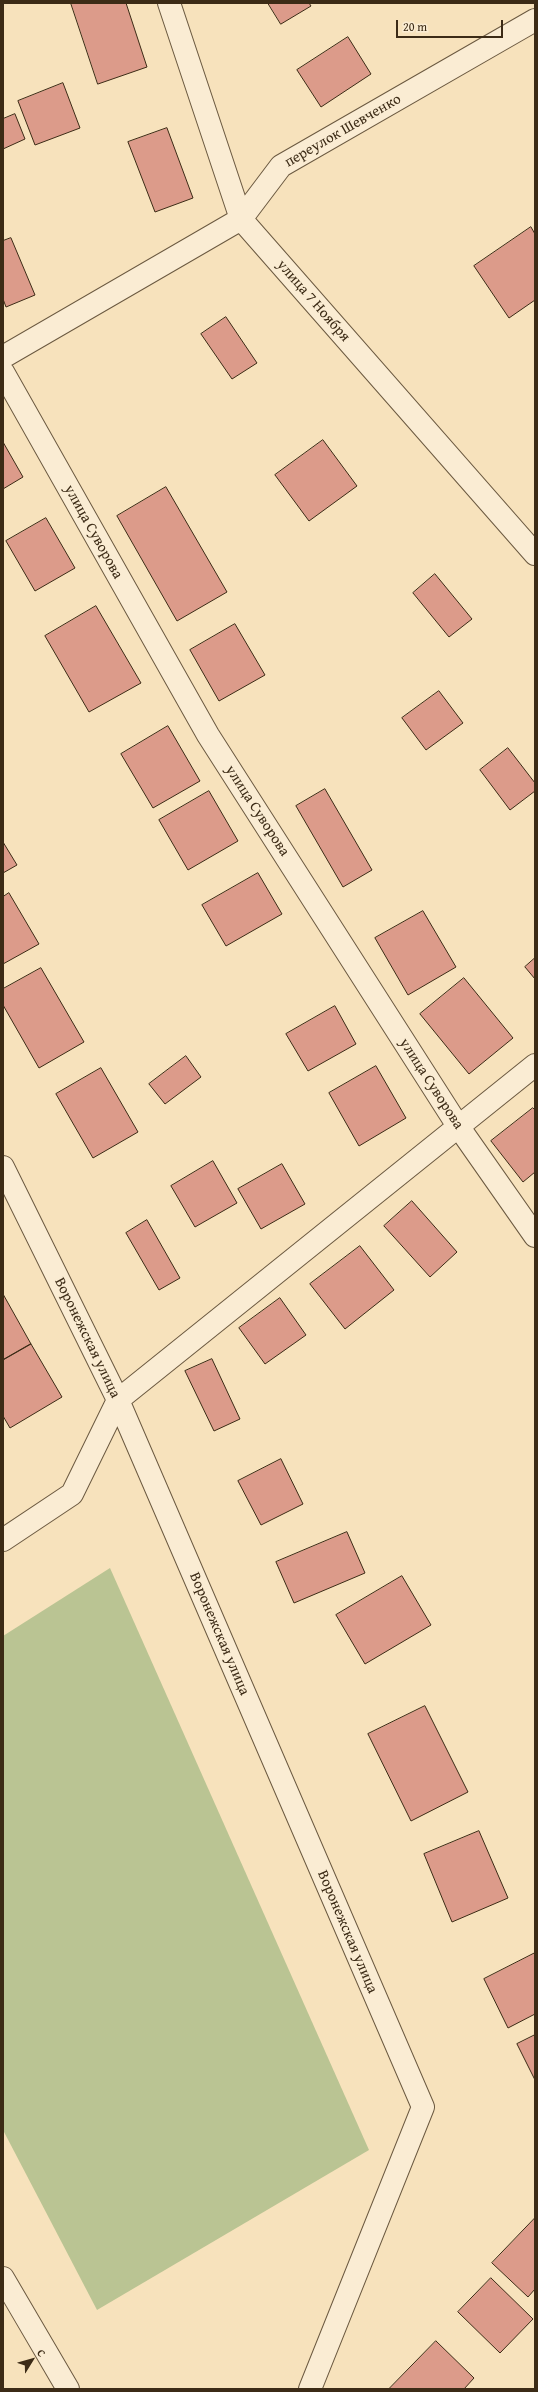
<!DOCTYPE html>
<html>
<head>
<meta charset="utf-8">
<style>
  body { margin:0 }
  #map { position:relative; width:538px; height:2392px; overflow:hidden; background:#f7e2bc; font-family:"Gentium Book Plus",serif }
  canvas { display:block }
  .frame { position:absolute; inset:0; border:4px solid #3c2b16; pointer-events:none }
  .north { position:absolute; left:12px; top:2340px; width:40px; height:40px; -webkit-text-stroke:3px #faecd3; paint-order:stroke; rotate:53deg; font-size:11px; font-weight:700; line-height:16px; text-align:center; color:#3c2b16 }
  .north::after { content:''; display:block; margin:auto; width:14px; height:18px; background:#3c2b16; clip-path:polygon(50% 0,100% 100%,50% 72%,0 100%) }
  .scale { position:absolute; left:396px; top:20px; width:107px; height:18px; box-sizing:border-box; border:2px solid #3c2b16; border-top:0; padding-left:5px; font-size:12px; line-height:14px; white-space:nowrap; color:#3c2b16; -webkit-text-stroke:3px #faecd3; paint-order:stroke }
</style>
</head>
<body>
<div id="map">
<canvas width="538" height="2392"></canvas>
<div class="frame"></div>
<div class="north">С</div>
<div class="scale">20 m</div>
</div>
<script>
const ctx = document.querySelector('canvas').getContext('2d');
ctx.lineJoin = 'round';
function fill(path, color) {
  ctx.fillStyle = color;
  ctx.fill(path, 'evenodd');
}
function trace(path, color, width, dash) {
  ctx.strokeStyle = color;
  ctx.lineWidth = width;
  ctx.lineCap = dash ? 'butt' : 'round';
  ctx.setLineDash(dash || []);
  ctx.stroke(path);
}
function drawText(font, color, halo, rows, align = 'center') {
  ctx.font = font + ' "Gentium Book Plus",serif';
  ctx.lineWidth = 3;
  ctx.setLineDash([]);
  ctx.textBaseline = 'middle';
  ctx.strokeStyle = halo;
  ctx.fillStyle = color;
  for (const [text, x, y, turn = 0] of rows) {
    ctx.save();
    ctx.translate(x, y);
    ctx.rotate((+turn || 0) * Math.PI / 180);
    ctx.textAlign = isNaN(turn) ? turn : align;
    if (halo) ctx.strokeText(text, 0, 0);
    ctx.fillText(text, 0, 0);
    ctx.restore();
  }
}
const green = new Path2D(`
  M 110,1568 L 369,2150 L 97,2310 L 3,2130 L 3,1636 Z`);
const building = new Path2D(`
  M 71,3 L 126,3 L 147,67 L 98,84 Z
  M 268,3 L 309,3 L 311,6 L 281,24 Z
  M 348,37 L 371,74 L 321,107 L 297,70 Z
  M 63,83 L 80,128 L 35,145 L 18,101 Z
  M 15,114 L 25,139 L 3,149 L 3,119 Z
  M 167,128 L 193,198 L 155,212 L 128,142 Z
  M 531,227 L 535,234 L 535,300 L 509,318 L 474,266 Z
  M 11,238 L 35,295 L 6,307 L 3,299 L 3,241 Z
  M 226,317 L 257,363 L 232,379 L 201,334 Z
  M 323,440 L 357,486 L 309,521 L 275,475 Z
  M 3,442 L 23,477 L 3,489 Z
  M 166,487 L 227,592 L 177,621 L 117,516 Z
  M 46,518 L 75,568 L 35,591 L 6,541 Z
  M 435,574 L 472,619 L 449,637 L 413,593 Z
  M 96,606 L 141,683 L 89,712 L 45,636 Z
  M 235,624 L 265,675 L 219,701 L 190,650 Z
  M 439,691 L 463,723 L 426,750 L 402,718 Z
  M 168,726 L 200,781 L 153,808 L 121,754 Z
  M 508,748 L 535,783 L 535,791 L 510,810 L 480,770 Z
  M 325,789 L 372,870 L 343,887 L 296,806 Z
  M 209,791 L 238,841 L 188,870 L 159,820 Z
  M 3,842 L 17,865 L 3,873 Z
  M 258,873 L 282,914 L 226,946 L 202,905 Z
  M 9,893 L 39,944 L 3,964 L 3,897 Z
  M 423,911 L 456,967 L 408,995 L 375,938 Z
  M 535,958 L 535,979 L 525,967 Z
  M 41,968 L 84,1042 L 39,1068 L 3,1005 L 3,989 Z
  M 464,978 L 513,1038 L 469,1074 L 420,1014 Z
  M 335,1006 L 356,1044 L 308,1071 L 286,1034 Z
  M 186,1056 L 201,1077 L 165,1104 L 149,1084 Z
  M 376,1066 L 406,1118 L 359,1146 L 329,1093 Z
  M 101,1068 L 138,1132 L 93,1158 L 56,1094 Z
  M 533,1108 L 535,1110 L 535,1172 L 523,1182 L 491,1141 Z
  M 213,1161 L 237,1203 L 195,1227 L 171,1186 Z
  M 282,1164 L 305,1204 L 261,1229 L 238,1189 Z
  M 412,1201 L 457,1252 L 430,1277 L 384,1226 Z
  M 147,1220 L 180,1278 L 159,1290 L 126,1233 Z
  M 360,1246 L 394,1290 L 345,1329 L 310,1284 Z
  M 3,1294 L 31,1344 L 3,1360 Z
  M 280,1298 L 306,1335 L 265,1364 L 239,1328 Z
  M 31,1344 L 62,1397 L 10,1428 L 3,1416 L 3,1360 Z
  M 212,1359 L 240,1419 L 214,1431 L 185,1371 Z
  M 281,1459 L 303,1504 L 261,1525 L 238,1481 Z
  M 347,1532 L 365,1573 L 294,1603 L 276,1562 Z
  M 402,1576 L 431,1625 L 365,1664 L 336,1615 Z
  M 425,1706 L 468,1792 L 411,1821 L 368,1734 Z
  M 479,1831 L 508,1898 L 452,1922 L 424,1854 Z
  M 535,1953 L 535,2014 L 508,2028 L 484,1979 Z
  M 535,2035 L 535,2080 L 517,2044 Z
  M 535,2218 L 535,2289 L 528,2297 L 492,2263 Z
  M 491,2278 L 533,2319 L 500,2353 L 458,2312 Z
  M 436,2341 L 474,2378 L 464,2389 L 389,2389 Z`);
const street = new Path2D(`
  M 169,3 L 241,219 L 535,554
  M 3,357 L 241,219 L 281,166 L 535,20
  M 3,372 L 208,735 L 458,1126 L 535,1236
  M 3,1167 L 118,1400 L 423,2107 L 310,2389
  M 3,1540 L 72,1494 L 118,1400 L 535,1065
  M 3,2278 L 68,2389`);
const streetNames = [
  ["переулок Шевченко",343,131,-30],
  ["улица 7 Ноября",313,301,49],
  ["улица Суворова",93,532,61],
  ["улица Суворова",257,811,57],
  ["улица Суворова",431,1084,57],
  ["Воронежская улица",87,1338,64],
  ["Воронежская улица",219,1634,67],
  ["Воронежская улица",347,1932,67]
];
fill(green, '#bac493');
fill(building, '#dc9b8a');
trace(building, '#3c2b16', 1);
trace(street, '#6b5940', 24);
trace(street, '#faecd3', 22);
drawText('15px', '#3c2b16', '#faecd3', streetNames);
</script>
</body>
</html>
